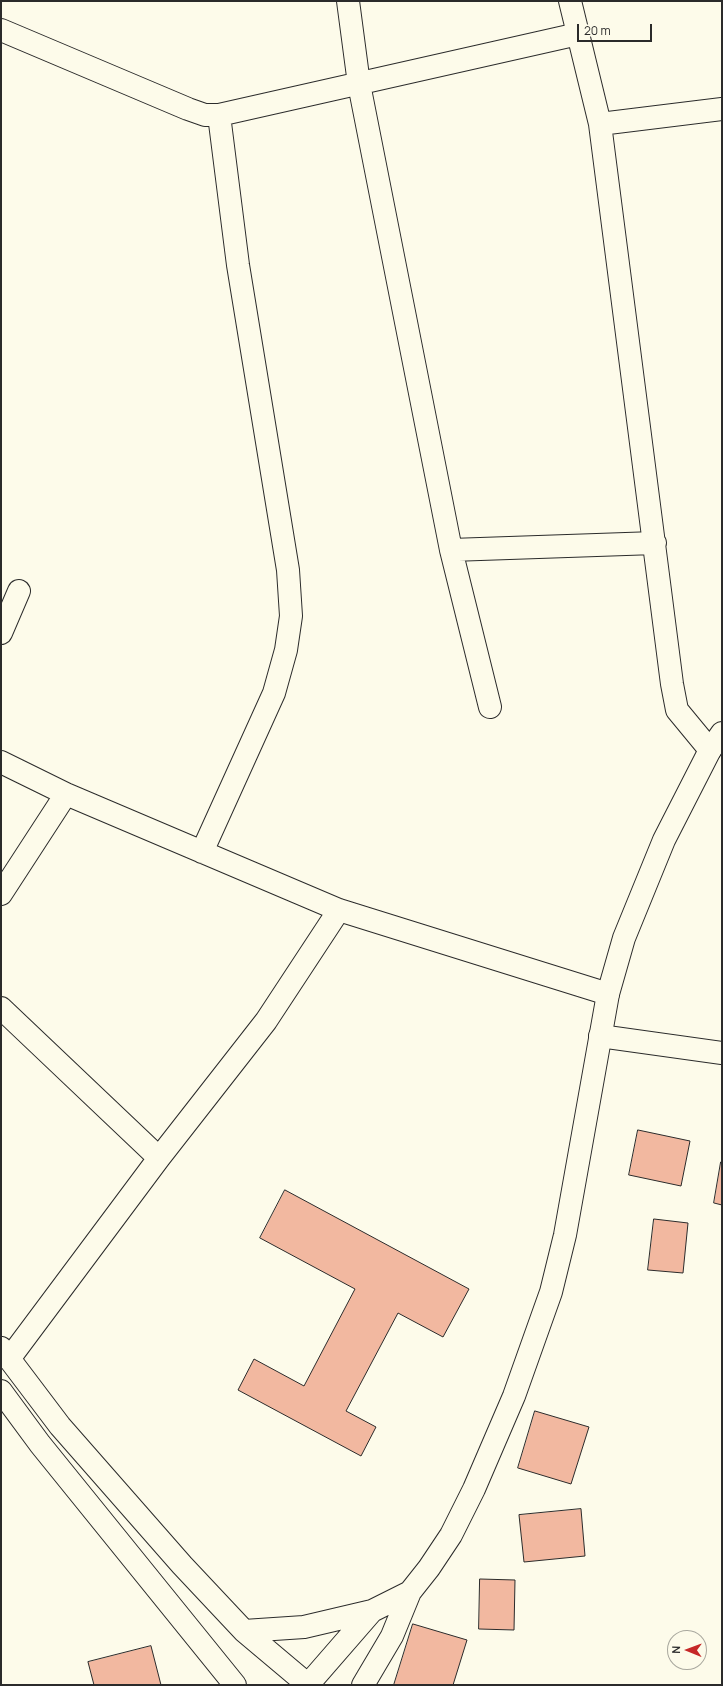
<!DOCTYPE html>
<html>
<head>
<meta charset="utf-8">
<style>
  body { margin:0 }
  #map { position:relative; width:723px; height:1686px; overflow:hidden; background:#fdfbea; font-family:Manrope,sans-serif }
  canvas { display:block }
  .frame { position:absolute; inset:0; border:2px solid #2b2b2b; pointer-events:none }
  .north { position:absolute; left:667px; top:1630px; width:40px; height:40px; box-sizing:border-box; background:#fdfbea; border:1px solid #a9a89e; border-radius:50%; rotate:271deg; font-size:11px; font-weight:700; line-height:16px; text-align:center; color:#2b2b2b }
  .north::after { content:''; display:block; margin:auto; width:14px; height:18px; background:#c62828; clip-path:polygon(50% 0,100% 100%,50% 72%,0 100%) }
  .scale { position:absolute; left:577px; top:24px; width:75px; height:18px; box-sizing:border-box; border:2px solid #2b2b2b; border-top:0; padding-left:5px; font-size:12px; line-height:14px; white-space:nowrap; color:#2b2b2b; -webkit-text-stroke:3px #fdfbea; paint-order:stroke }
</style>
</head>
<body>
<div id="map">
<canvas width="723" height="1686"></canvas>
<div class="frame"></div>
<div class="north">N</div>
<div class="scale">20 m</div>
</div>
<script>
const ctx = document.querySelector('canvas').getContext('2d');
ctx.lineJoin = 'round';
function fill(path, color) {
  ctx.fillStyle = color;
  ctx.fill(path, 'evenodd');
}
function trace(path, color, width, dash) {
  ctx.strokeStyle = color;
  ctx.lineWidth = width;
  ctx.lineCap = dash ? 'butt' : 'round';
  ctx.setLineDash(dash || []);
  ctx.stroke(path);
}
const building = new Path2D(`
  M 638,1130 L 690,1141 L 681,1186 L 629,1175 Z
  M 721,1162 L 722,1162 L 722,1205 L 714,1203 Z
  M 285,1190 L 469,1289 L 443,1337 L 398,1313 L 346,1411 L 376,1427 L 361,1456 L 238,1390 L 254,1359 L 304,1386 L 355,1289 L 260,1238 Z
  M 654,1219 L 688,1223 L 683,1273 L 648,1270 Z
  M 535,1411 L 589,1427 L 571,1484 L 518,1468 Z
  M 581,1509 L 585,1556 L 524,1562 L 519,1515 Z
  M 480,1579 L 515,1580 L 514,1630 L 479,1629 Z
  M 413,1624 L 467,1640 L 453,1685 L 394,1685 Z
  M 151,1646 L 161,1685 L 94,1685 L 88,1662 Z`);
const street = new Path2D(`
  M 348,1 L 359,84 L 451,550 L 490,707
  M 570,1 L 600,124 L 672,684 L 677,710 L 710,750
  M 1,30 L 188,109 L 205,115 L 219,115 L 578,34
  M 600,124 L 722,109
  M 451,550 L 655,543
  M 1,633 L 19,591
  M 1,762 L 66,794 L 339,910 L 608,994
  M 202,852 L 274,693 L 286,650 L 291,616 L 288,570 L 238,265 L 219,115
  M 1,894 L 66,794
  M 1,1008 L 159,1158
  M 600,1036 L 722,1053
  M 9,1359 L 159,1158 L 266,1021 L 339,910`);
const secondary = new Path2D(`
  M 1,1348 L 60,1426 L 182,1565 L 244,1631 L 301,1679
  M 1,1391 L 40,1444 L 235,1685
  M 244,1631 L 304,1627 L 372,1611
  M 312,1680 L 372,1611 L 410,1592
  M 363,1685 L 392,1636 L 410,1592 L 429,1568 L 451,1535 L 474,1489 L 514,1396 L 551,1292 L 565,1235 L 608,994 L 624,938 L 664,840 L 710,750 L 722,733`);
fill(building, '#f2b8a0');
trace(building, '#2b2b2b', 1);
trace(street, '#2b2b2b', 24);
trace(secondary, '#2b2b2b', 24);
trace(street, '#fdfbea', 22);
trace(secondary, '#fdfbea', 22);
</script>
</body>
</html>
